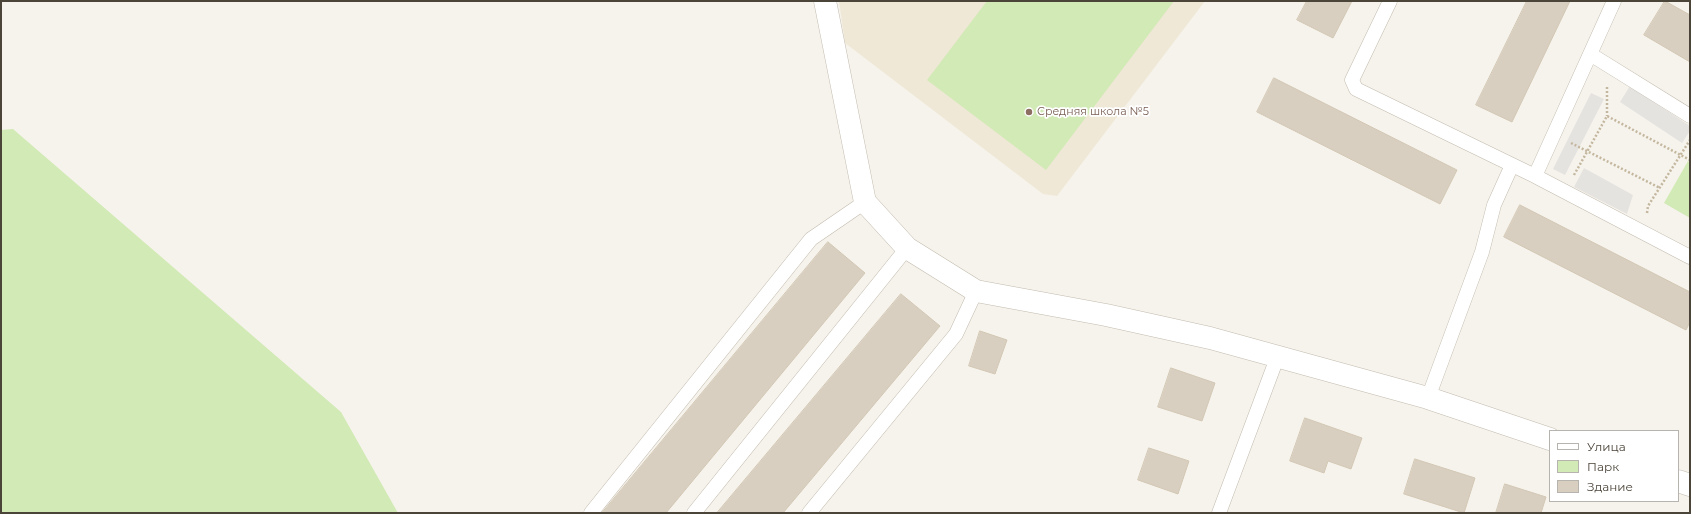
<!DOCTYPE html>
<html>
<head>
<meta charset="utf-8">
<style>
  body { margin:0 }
  #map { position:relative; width:1691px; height:514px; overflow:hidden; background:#f6f3ec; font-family:Montserrat,sans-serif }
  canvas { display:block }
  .frame { position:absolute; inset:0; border:2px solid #4b4439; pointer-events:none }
  .legend { position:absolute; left:1549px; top:430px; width:130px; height:72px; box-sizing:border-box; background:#fff; border:1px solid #b7b4b0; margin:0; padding:5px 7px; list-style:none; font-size:12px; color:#4b4439 }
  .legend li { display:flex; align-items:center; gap:8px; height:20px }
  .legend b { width:20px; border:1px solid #b7b4b0 }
</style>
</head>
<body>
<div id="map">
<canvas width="1691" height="514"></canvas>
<div class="frame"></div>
<ul class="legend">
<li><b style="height:5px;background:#fff"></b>Улица</li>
<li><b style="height:11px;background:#d2eab5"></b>Парк</li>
<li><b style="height:11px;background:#d8cfc1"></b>Здание</li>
</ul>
</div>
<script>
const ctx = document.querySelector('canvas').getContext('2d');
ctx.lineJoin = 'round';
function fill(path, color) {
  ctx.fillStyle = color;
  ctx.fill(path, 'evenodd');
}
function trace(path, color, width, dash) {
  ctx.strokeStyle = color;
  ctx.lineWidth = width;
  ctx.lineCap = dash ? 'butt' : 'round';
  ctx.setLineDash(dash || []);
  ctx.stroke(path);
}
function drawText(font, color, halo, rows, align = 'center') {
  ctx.font = font + ' Montserrat,sans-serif';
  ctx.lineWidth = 3.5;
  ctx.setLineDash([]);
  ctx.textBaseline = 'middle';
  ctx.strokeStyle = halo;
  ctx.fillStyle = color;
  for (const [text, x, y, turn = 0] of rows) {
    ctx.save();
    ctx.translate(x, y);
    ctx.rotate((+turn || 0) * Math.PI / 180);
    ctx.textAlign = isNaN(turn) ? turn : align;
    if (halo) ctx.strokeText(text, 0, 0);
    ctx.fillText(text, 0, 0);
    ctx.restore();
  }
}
const education = new Path2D(`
  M 839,1 L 1205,1 L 1057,196 L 1043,194 L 845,43 Z`);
const green = new Path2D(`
  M 987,1 L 1174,1 L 1046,170 L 927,80 Z
  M 13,129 L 341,412 L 398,513 L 1,513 L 1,130 Z
  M 1688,161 L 1690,163 L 1690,218 L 1664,203 Z`);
const parking = new Path2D(`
  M 1630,86 L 1690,126 L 1690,131 L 1682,143 L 1620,102 Z
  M 1591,93 L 1604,99 L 1565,175 L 1553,169 Z
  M 1584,168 L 1633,195 L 1627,214 L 1574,187 Z`);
const building = new Path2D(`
  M 1307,1 L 1352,1 L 1333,38 L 1297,20 Z
  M 1527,1 L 1570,1 L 1512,122 L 1476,105 Z
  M 1665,1 L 1690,15 L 1690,62 L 1644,35 Z
  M 1274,78 L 1457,170 L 1440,204 L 1257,112 Z
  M 1520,205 L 1690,292 L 1690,322 L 1686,330 L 1504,237 Z
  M 828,242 L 865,273 L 666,513 L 602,513 Z
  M 901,294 L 940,326 L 783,513 L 717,513 Z
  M 980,331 L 1007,340 L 995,374 L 969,366 Z
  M 1171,368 L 1215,383 L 1202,421 L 1158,407 Z
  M 1305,418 L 1362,438 L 1351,469 L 1328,461 L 1324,473 L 1290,461 Z
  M 1149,448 L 1189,461 L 1178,494 L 1138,480 Z
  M 1415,459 L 1475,478 L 1464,513 L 1404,494 Z
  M 1505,484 L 1546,497 L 1541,513 L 1496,513 Z`);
const path = new Path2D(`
  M 1607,87 L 1607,116
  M 1571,143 L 1660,188
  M 1574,175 L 1607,116 L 1690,160
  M 1647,213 L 1648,206 L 1690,140`);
const lane = new Path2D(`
  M 1390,1 L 1352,80 L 1356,89 L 1535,176 L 1690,257
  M 1590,54 L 1690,116
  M 1535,176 L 1614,1
  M 1428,398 L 1482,252 L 1494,205 L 1512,165
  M 591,513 L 811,239 L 865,202
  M 694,513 L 907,248
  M 809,513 L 956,334 L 976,291
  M 1219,513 L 1277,358`);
const street = new Path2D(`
  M 825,1 L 865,202 L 907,248 L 976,291 L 1106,315 L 1210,338 L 1428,398 L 1550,439
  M 1678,481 L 1690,485`);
const markers = [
  [1029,112,4,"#8d6e63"]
];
const educationNames = [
  ["Средняя школа №5",1037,112]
];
fill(education, '#efe8d6');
fill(green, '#d2eab5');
fill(parking, '#e5e3e0');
fill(building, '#d8cfc1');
trace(building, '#d3c7b4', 1);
trace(lane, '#c2bbae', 15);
trace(street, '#c2bbae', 23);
trace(path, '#c4b79f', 2.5, [2, 2]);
trace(lane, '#fff', 14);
trace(street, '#fff', 22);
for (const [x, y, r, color] of markers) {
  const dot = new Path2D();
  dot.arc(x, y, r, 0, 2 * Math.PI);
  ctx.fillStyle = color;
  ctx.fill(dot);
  trace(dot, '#fff', 1.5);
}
drawText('11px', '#785e54', '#fff', educationNames, 'left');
</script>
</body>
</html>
